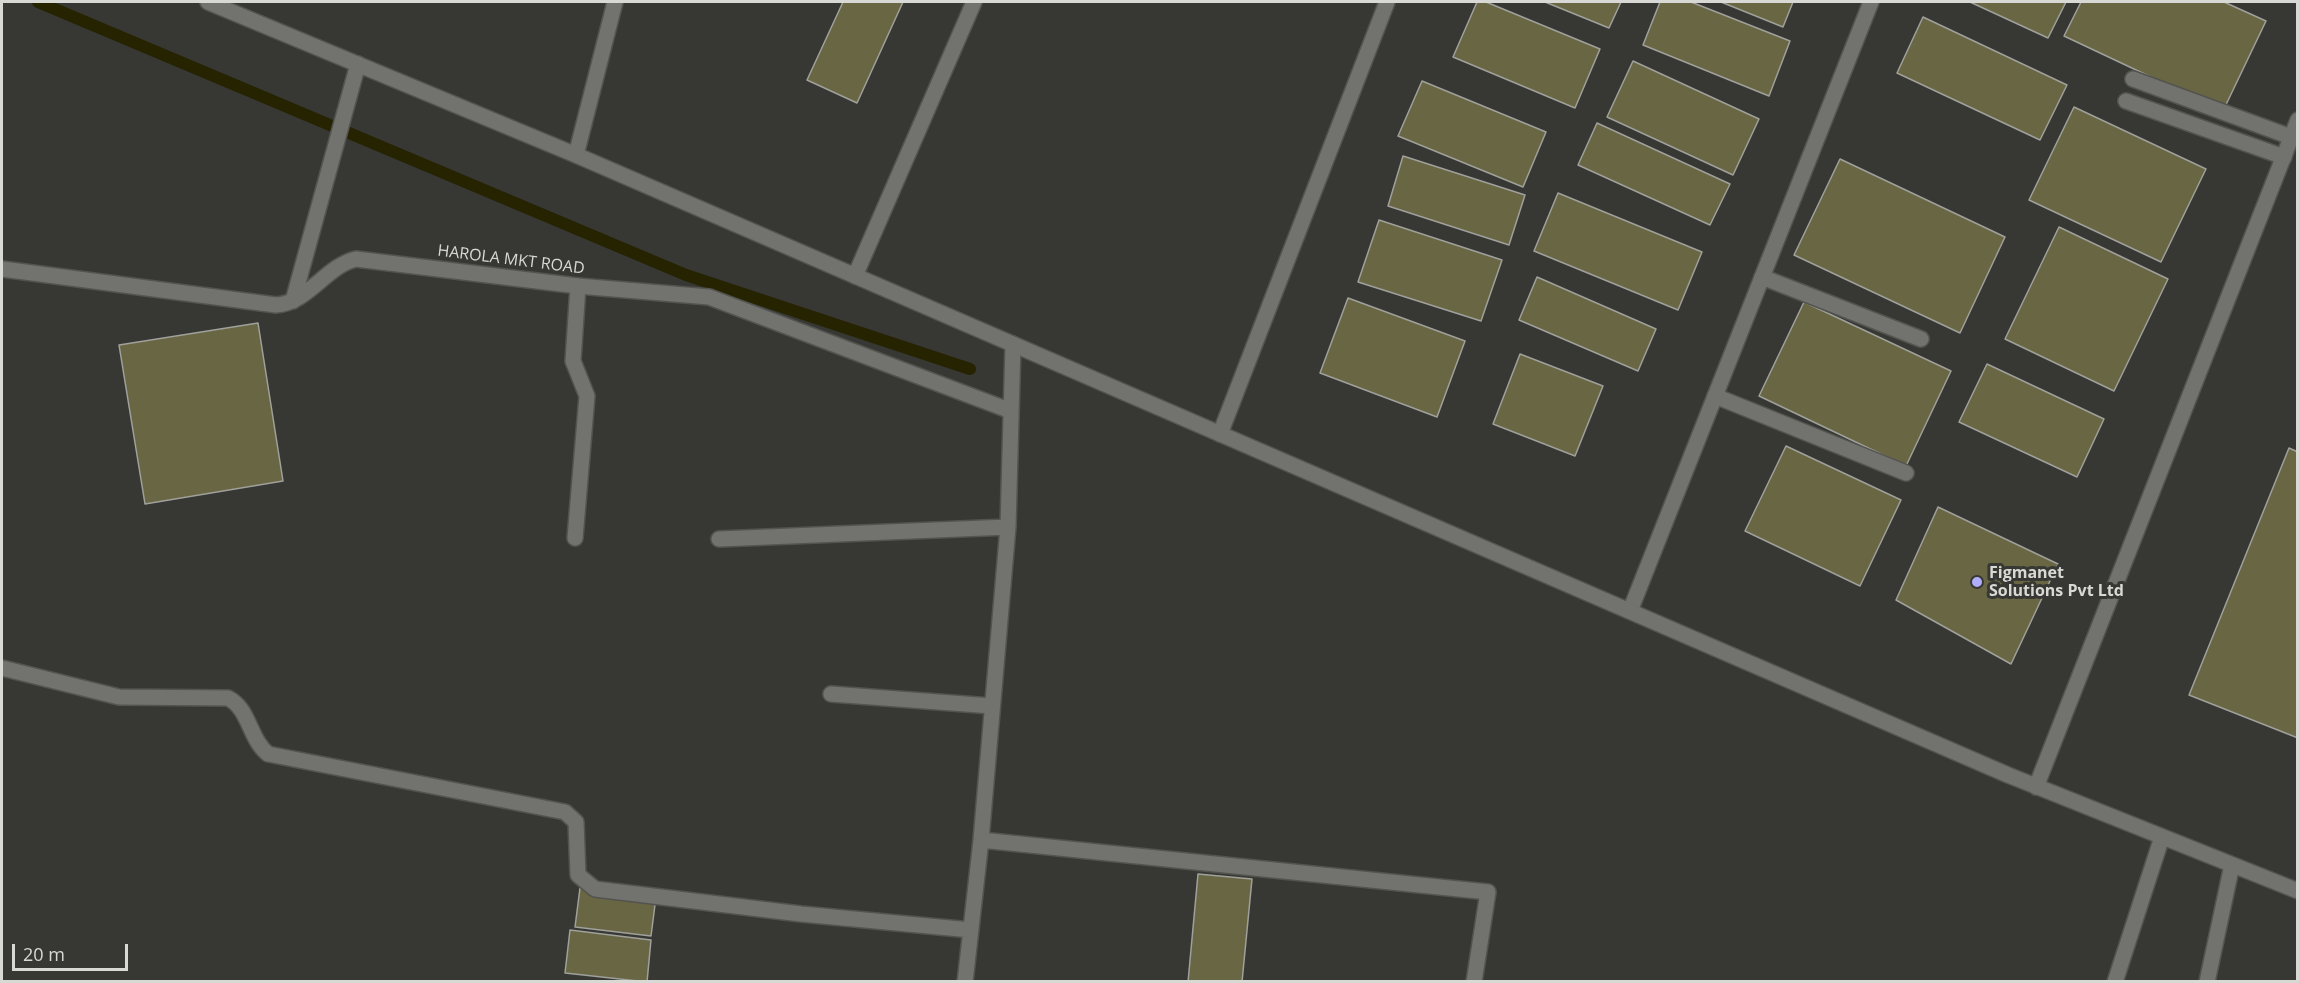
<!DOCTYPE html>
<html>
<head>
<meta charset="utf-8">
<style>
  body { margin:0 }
  #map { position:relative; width:2299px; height:983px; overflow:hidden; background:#373734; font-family:"Open Sans",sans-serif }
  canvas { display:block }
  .frame { position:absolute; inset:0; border:3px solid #d8d8d5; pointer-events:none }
  .scale { position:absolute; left:12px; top:944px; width:116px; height:27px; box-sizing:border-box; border:3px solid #d8d8d5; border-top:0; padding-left:8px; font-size:18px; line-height:21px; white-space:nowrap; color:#d8d8d5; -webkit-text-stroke:4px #373734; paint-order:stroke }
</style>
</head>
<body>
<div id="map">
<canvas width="2299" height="983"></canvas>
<div class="frame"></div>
<div class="scale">20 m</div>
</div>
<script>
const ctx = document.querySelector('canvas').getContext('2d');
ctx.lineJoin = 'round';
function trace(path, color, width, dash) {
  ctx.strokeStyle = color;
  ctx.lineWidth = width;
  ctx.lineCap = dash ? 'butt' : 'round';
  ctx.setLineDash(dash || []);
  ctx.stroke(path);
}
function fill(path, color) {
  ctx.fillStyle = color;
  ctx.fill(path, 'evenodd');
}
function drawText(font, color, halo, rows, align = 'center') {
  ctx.font = font + ' "Open Sans",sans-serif';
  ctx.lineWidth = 6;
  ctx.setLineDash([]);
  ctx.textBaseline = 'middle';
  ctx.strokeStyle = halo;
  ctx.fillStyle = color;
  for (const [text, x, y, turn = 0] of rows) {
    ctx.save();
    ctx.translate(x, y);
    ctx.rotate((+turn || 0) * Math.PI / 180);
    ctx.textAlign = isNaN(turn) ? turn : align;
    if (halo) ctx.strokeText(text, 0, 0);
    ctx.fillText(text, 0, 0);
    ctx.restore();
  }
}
const stream = new Path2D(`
  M 38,2 L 686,275 L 970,369`);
const building = new Path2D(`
  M 843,2 L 903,2 L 857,103 L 807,80 Z
  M 1477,2 L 1486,2 L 1600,49 L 1575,108 L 1453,57 Z
  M 1545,2 L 1621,2 L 1609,28 Z
  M 1660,2 L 1691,2 L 1790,41 L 1769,96 L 1643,45 Z
  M 1721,2 L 1793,2 L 1783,27 Z
  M 1970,2 L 2066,2 L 2048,38 Z
  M 2081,2 L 2224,2 L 2266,21 L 2223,111 L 2064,36 Z
  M 1923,17 L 2067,85 L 2040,140 L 1897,73 Z
  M 1633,61 L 1759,119 L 1733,175 L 1607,117 Z
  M 1422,81 L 1546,132 L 1523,187 L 1398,136 Z
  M 2074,107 L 2206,169 L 2161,262 L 2029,200 Z
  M 1597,123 L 1730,184 L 1710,225 L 1578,165 Z
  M 1403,156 L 1525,195 L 1509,245 L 1388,206 Z
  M 1840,159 L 2005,237 L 1960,333 L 1794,255 Z
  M 1558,193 L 1702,252 L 1678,310 L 1534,251 Z
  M 1379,220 L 1502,260 L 1481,321 L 1358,282 Z
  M 2059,227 L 2168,279 L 2114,391 L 2005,339 Z
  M 1537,277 L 1656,329 L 1638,371 L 1519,320 Z
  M 1348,298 L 1465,341 L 1437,417 L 1320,373 Z
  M 1804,302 L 1951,371 L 1906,466 L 1759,396 Z
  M 258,323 L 283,481 L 145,504 L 119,345 Z
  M 1520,354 L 1603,386 L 1575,456 L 1493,424 Z
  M 1987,364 L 2104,419 L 2077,477 L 1959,422 Z
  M 1786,446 L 1901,500 L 1860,586 L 1745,531 Z
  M 2289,448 L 2298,452 L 2298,738 L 2189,695 Z
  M 1938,507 L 2058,564 L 2011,664 L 1896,600 Z
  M 1198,874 L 1252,879 L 1242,982 L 1188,982 Z
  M 580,888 L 656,897 L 651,936 L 575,927 Z
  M 570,930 L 651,940 L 647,982 L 565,973 Z`);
const lane = new Path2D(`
  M 2133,79 L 2291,137
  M 2126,101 L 2284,157
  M 1762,277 L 1921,339
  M 1715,396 L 1906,473
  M 575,538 L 587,396 L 573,361 L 578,286
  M 2115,982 L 2162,837`);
const street = new Path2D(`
  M 576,155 L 615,2
  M 2,269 L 276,305 C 308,303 326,266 356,259 L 578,286 L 709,297 L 1011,411
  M 855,276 L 974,2
  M 293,301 L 358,64
  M 1220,434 L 1387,2
  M 719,539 L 1008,527
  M 1630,611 L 1871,2
  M 2,668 L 119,697 L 228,698 C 250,709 249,739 268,754 L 565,812 L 576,822 L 578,875 L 595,889 L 801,914 L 971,930
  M 831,694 L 992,706
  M 2036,787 L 2298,120
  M 981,840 L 1488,892 L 1474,982
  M 965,982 L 981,840 L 1008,527 L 1013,344
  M 2207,982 L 2232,865`);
const secondary = new Path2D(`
  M 208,2 L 576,155 L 2008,775 L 2298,891`);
const markers = [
  [1977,582,6,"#b0aefa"]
];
const streetNames = [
  ["HAROLA MKT ROAD",511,260,7]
];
const poiNames = [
  ["Figmanet",1989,573],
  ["Solutions Pvt Ltd",1989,591]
];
trace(stream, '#262301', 12);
fill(building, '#696743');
trace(building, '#a0a09c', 1.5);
trace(lane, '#53534f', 18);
trace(street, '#53534f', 18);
trace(secondary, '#53534f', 18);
trace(lane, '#72726e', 15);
trace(street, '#72726e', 15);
trace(secondary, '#72726e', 15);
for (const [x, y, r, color] of markers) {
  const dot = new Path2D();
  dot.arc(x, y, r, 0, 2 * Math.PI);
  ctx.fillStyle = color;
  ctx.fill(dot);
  trace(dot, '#373734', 2);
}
drawText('16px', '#d8d8d5', '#373734', streetNames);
drawText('bold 16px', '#d8d8d5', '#373734', poiNames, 'left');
</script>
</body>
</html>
